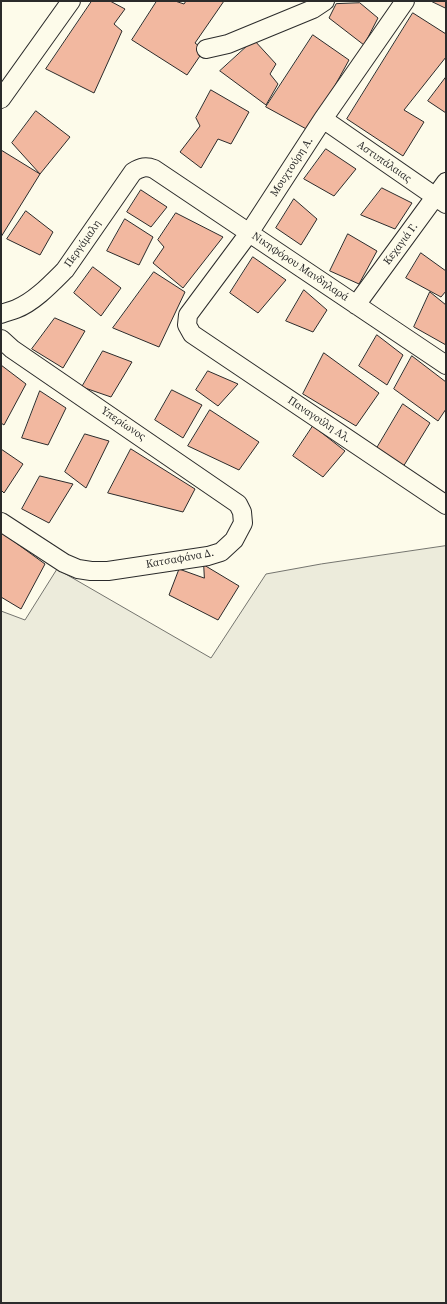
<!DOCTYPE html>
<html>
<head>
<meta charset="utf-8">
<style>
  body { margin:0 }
  #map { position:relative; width:447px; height:1304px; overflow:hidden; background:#fdfbea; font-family:"Source Serif 4",serif }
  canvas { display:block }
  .frame { position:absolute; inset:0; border:2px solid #2b2b2b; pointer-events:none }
</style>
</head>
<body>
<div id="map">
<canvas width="447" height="1304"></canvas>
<div class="frame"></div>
</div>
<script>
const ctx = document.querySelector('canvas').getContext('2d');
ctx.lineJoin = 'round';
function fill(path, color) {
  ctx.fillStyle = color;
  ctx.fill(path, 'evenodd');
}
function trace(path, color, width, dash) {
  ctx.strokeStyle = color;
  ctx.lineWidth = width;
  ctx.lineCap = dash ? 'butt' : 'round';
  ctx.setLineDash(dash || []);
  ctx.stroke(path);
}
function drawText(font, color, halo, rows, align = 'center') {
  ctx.font = font + ' "Source Serif 4",serif';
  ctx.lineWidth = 3;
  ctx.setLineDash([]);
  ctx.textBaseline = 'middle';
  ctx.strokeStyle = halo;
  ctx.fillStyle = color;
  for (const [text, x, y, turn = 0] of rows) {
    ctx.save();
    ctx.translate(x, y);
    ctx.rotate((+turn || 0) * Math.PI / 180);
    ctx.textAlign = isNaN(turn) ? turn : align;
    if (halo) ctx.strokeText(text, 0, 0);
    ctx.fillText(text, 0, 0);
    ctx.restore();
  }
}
const green = new Path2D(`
  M 446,546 L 446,1303 L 1,1303 L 1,611 L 25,620 L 57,569 L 211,658 L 266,574 L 321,564 Z`);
const building = new Path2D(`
  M 92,1 L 110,1 L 125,9 L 114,24 L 122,31 L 94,93 L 46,69 Z
  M 157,1 L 175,1 L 184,4 L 186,1 L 224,1 L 195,43 L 204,50 L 187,75 L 132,40 Z
  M 431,1 L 446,1 L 446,8 Z
  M 360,3 L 378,18 L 364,45 L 329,18 L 336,4 Z
  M 413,13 L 446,34 L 446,57 L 404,110 L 424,122 L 403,156 L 347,119 Z
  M 313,35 L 349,60 L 310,131 L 266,107 Z
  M 254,40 L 276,64 L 270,74 L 278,84 L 266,105 L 220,71 Z
  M 446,77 L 446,113 L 428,101 Z
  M 211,90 L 249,112 L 231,144 L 218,139 L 201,168 L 180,152 L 200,126 L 196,118 Z
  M 36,111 L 70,137 L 40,174 L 12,143 Z
  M 326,149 L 356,169 L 334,196 L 304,179 Z
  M 1,150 L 40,174 L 1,237 Z
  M 382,188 L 412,203 L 395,229 L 361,215 Z
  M 141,190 L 167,207 L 151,227 L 127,212 Z
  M 294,199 L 317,219 L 301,245 L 276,228 Z
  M 26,211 L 53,232 L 40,255 L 7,239 Z
  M 176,213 L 223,237 L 183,288 L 153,263 L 164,247 L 158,240 Z
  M 125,219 L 153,237 L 139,265 L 107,251 Z
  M 348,234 L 377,251 L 359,284 L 330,271 Z
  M 421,253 L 446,271 L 446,291 L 441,297 L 406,278 Z
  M 253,257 L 286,280 L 258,313 L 230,293 Z
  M 93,267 L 121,288 L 101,316 L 74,293 Z
  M 154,272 L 185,292 L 159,347 L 113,328 Z
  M 304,290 L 327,310 L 313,332 L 286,321 Z
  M 430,292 L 446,305 L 446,345 L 414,327 Z
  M 55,318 L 85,331 L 63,368 L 32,349 Z
  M 377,335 L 403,355 L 387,385 L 359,366 Z
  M 103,351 L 132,362 L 111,397 L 82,387 Z
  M 324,353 L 379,393 L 356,426 L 303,394 Z
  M 412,356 L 446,382 L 446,409 L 438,421 L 394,389 Z
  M 1,365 L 26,384 L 4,425 L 1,423 Z
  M 208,371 L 238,384 L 218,406 L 196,390 Z
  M 172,390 L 202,405 L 183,438 L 155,420 Z
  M 40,391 L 66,408 L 48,445 L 22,438 Z
  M 403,404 L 430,423 L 403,467 L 377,448 Z
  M 210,410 L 259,442 L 239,470 L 188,446 Z
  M 313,426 L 345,451 L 323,477 L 293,456 Z
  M 85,434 L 109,441 L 86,488 L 65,472 Z
  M 1,449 L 23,464 L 4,493 L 1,490 Z
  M 131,449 L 195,489 L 183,512 L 108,493 Z
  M 40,476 L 73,484 L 49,523 L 22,509 Z
  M 1,532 L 45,564 L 21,609 L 1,597 Z
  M 204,565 L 239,586 L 218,620 L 169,595 L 179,569 L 204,578 Z`);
const street = new Path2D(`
  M 405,1 L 323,119 L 249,233 L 188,315 L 187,325 L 192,334 L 446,505
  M 206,49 L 228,44 L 313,9 L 325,1
  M 1,99 L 71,1
  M 323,119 L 446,204
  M 356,305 L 446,182
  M 1,314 C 6,312 11,311 16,309 C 34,302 51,284 65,270 L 133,172 C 141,167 146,166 154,169 L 446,365
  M 1,339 L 12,349 L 238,504 L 242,512 L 243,523 L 234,540 L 221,552 L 208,556 L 108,571 L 91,571 L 78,569 L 64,563 L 1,522`);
const streetNames = [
  ["Αστυπάλαιας",384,162,35],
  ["Μουχτούρη Α.",292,167,-57],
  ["Περγάμαλη",83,244,-55],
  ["Κεχαγιά Γ.",401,244,-53],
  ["Νικηφόρου Μανδηλαρά",300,267,34],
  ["Παναγούλη Αλ.",319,420,34],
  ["Υπερίωνος",123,424,34],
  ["Κατσαφάνα Δ.",180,559,-10]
];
fill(green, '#ecebdb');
trace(green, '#74746e', 1);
fill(building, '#f2b8a0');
trace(building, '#2b2b2b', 1);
trace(street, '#2b2b2b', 20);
trace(street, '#fdfbea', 18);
drawText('11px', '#2b2b2b', '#fdfbea', streetNames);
</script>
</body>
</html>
